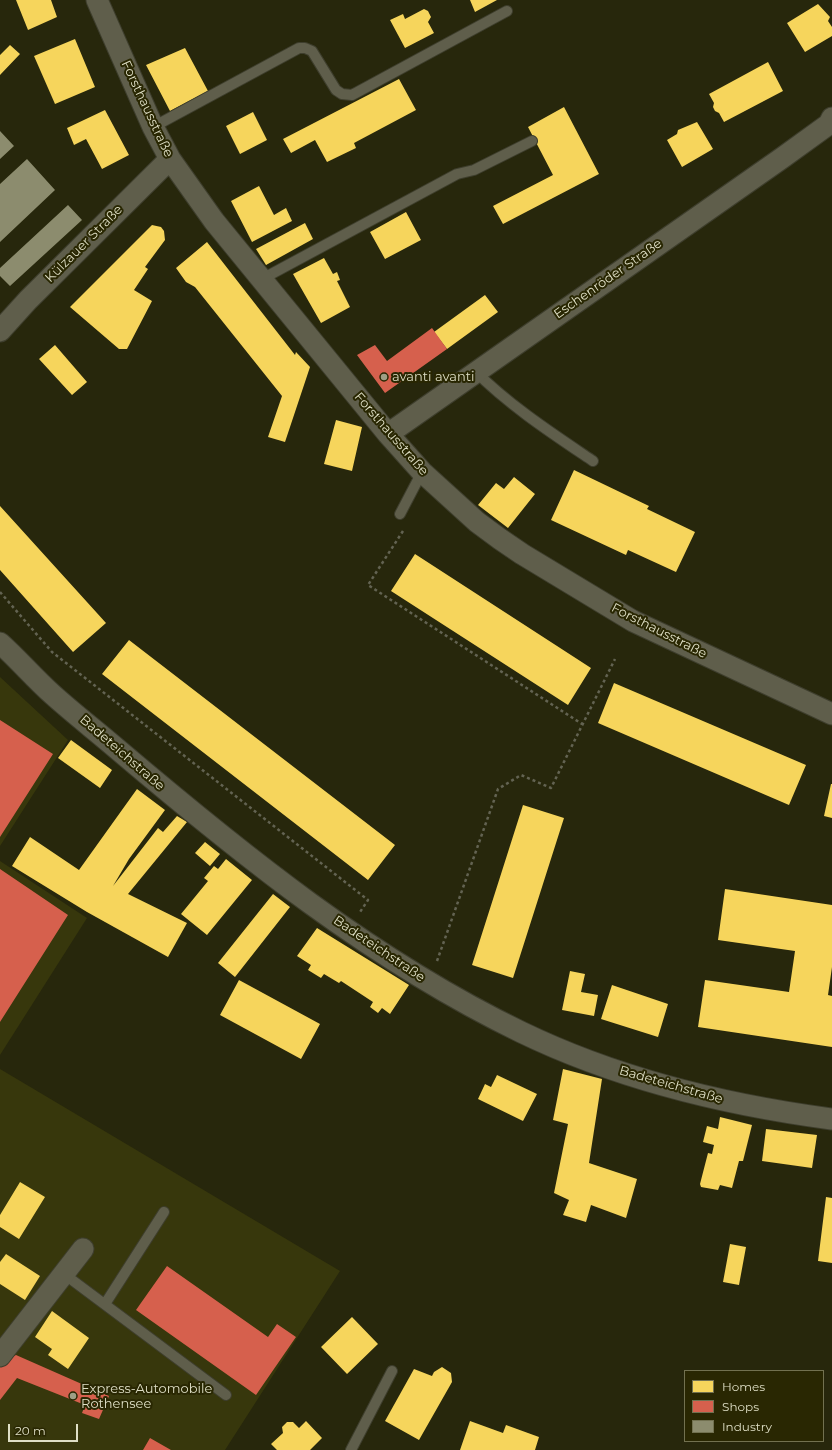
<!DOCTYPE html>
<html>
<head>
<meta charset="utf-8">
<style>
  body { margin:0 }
  #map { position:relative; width:832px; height:1450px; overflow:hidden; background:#27270c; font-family:Montserrat,sans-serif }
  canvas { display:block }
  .legend { position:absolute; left:684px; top:1370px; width:140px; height:72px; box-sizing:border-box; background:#292702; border:1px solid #727150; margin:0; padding:5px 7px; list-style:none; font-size:12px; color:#dfdfc6 }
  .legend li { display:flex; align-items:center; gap:8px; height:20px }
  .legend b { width:20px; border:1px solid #727150 }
  .scale { position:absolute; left:8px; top:1424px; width:70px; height:18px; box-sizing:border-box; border:2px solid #dfdfc6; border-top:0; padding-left:5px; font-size:12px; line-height:14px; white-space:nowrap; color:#dfdfc6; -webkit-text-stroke:3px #292702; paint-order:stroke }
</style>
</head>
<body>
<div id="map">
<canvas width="832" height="1450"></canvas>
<ul class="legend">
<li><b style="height:11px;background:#f6d55c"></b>Homes</li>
<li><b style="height:11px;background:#d6604d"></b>Shops</li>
<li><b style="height:11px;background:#8c8c6e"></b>Industry</li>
</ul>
<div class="scale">20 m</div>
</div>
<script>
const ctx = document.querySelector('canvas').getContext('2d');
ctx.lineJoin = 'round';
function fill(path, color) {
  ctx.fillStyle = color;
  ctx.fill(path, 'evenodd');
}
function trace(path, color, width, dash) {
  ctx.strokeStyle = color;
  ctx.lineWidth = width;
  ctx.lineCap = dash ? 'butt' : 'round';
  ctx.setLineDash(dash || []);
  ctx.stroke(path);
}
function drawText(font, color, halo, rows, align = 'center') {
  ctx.font = font + ' Montserrat,sans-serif';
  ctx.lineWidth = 4;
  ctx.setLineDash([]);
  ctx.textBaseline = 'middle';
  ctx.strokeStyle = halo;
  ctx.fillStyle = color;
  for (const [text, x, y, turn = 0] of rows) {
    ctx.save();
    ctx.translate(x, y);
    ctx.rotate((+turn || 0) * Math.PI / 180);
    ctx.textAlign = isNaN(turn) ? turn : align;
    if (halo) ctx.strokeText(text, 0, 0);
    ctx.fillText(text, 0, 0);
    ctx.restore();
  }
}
const built = new Path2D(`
  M 0,677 L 68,740 L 0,846 Z
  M 0,861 L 87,918 L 0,1055 Z
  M 0,1069 L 340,1271 L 225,1450 L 0,1450 Z`);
const homes = new Path2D(`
  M 16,0 L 51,0 L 57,17 L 28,30 Z
  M 470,0 L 497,0 L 475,12 Z
  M 818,4 L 830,17 L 828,21 L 832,27 L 832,36 L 805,52 L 787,23 Z
  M 424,9 L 428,11 L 431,17 L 428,22 L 434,33 L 405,48 L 390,20 L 403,14 L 405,19 Z
  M 75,39 L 95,87 L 55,104 L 34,56 Z
  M 10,45 L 20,54 L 0,75 L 0,55 Z
  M 185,48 L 208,91 L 170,111 L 146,65 Z
  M 768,62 L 783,91 L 724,122 L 719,113 L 715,111 L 713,107 L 714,103 L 709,94 Z
  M 399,79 L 416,110 L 354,143 L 356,148 L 327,162 L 315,140 L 291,153 L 283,139 Z
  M 564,107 L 599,174 L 503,224 L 493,206 L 553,175 L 528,127 Z
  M 105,110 L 129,155 L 102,169 L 86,139 L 74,145 L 67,128 Z
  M 253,112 L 267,140 L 240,154 L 226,126 Z
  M 697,122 L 713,149 L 682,167 L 667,140 L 677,134 L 678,130 Z
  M 259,186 L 274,215 L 286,208 L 292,221 L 252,242 L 231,201 Z
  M 406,212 L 421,240 L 385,259 L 370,232 Z
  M 305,223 L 313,239 L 266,265 L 256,249 Z
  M 152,225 L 161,227 L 164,231 L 165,240 L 145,267 L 148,269 L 134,290 L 152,301 L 127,349 L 119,349 L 70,307 Z
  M 207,242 L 295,355 L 296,352 L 310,367 L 285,442 L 268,437 L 282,396 L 195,287 L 186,282 L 176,268 Z
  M 324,258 L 333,274 L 337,272 L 340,280 L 337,281 L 350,307 L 321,323 L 293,274 Z
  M 485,295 L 498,312 L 447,349 L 434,332 Z
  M 55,345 L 87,382 L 72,395 L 39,359 Z
  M 336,420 L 362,427 L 352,471 L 324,464 Z
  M 574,470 L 649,506 L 647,509 L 695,532 L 676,572 L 628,550 L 626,555 L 551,520 Z
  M 514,477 L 535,494 L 508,528 L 478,505 L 496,483 L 504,489 Z
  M 0,506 L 106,623 L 73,652 L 0,570 Z
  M 415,554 L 591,668 L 568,705 L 391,591 Z
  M 129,640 L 395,845 L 368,880 L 102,674 Z
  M 614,683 L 806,765 L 789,805 L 598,723 Z
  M 71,740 L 112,770 L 100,788 L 58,758 Z
  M 831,784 L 832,784 L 832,818 L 824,816 Z
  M 137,789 L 165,810 L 129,859 L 113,886 L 158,828 L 163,832 L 177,816 L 187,822 L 128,894 L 187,923 L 168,957 L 87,912 L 12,866 L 30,837 L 79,870 Z
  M 523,805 L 564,818 L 513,978 L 472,965 Z
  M 205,842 L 220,854 L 210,866 L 195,853 Z
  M 226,859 L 252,880 L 207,935 L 181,914 L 208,881 L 204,878 L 214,866 L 218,869 Z
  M 725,889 L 832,905 L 832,967 L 828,995 L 832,996 L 832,1047 L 698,1027 L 705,980 L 789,992 L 795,951 L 718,940 Z
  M 273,894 L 290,907 L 235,977 L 218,963 Z
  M 317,928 L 409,985 L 390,1014 L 382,1008 L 378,1013 L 370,1007 L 373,1002 L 341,981 L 339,983 L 324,974 L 321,978 L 308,970 L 311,965 L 297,956 Z
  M 570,971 L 585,974 L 581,992 L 598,995 L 594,1016 L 562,1010 Z
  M 239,980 L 320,1024 L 301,1059 L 220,1015 Z
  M 612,985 L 668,1004 L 658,1037 L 601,1019 Z
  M 563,1069 L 602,1079 L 589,1163 L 637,1179 L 626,1218 L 591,1205 L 586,1222 L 563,1215 L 569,1200 L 554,1193 L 568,1124 L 553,1120 Z
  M 497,1075 L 537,1094 L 523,1121 L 478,1099 L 485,1084 L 491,1087 Z
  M 720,1117 L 752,1125 L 743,1161 L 739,1161 L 732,1188 L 720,1185 L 718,1190 L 701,1187 L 700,1184 L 708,1153 L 712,1154 L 714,1145 L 703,1142 L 707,1126 L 718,1129 Z
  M 766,1129 L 817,1135 L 812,1168 L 762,1161 Z
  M 20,1182 L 45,1197 L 19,1239 L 0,1227 L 0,1215 Z
  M 826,1197 L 832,1198 L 832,1263 L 818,1261 Z
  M 730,1244 L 746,1247 L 739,1285 L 723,1282 Z
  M 6,1254 L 40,1276 L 25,1300 L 0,1284 L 0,1262 Z
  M 52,1311 L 89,1338 L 68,1369 L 48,1355 L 52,1349 L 35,1337 Z
  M 352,1317 L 378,1344 L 347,1374 L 321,1347 Z
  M 442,1367 L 451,1373 L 452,1382 L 419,1440 L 385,1421 L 414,1369 L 432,1376 L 434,1372 Z
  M 306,1421 L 322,1438 L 310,1450 L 277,1450 L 271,1444 L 283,1433 L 282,1427 L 287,1422 L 293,1422 L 299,1428 Z
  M 470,1421 L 503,1433 L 506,1425 L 539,1437 L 535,1450 L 460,1450 Z`);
const shops = new Path2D(`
  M 432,328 L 447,349 L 385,393 L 357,355 L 375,345 L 387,361 Z
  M 0,720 L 53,754 L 0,837 Z
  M 0,869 L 68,915 L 0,1022 Z
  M 167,1266 L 268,1337 L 277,1324 L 296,1337 L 256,1395 L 136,1310 Z
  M 16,1355 L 109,1396 L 99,1419 L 82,1413 L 85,1405 L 17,1378 L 0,1400 L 0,1366 L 5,1360 Z
  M 150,1438 L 171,1450 L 143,1450 Z`);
const industry = new Path2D(`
  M 0,131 L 14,146 L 0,159 Z
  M 27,159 L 55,190 L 0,242 L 0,184 Z
  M 68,205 L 82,220 L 10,286 L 0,276 L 0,268 Z`);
const path = new Path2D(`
  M 403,531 L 368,585 L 582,724
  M 0,592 L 52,652 L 368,900 L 360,912
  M 437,961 L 498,789 L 521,775 L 551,788 L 615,659`);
const lane = new Path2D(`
  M 153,127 L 299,48 L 305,48 L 312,51 L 336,90 L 342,94 L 352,95 L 507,11
  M 262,279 L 457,174 L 474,170 L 532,141
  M 475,371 C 510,406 553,434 593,461
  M 400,514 L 422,472
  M 64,1274 L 226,1395
  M 105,1304 L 164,1212
  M 351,1450 L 392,1371`);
const street = new Path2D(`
  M 97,0 L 153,127 L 170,159 L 214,221 L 388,434 L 422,472 L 477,522 L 500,539 L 522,554 L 633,621 L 832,714
  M 0,331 L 28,300 L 170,159
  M 388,434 L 782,158 L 829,124 L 832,118
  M 0,643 C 18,659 34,678 52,694 C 73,713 95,730 116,748 C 242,855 372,960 521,1032 C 618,1079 726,1105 832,1119
  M 0,1356 L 83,1249`);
const markers = [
  [384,377,4,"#9f9f85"],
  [73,1396,4,"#9f9f85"]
];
const streetNames = [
  ["Forsthausstraße",147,109,65],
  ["Külzauer Straße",84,244,-45],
  ["Eschenröder Straße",608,279,-35],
  ["Forsthausstraße",391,434,49],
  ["Forsthausstraße",659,631,27],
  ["Badeteichstraße",122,753,41],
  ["Badeteichstraße",379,949,34],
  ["Badeteichstraße",671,1085,16]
];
const poiNames = [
  ["avanti avanti",392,377],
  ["Express-Automobile",81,1389],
  ["Rothensee",81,1404]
];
fill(built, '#37370c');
fill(homes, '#f6d55c');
fill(shops, '#d6604d');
fill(industry, '#8c8c6e');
trace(lane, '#3e3e2d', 12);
trace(street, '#3e3e2d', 23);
trace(path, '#636352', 2.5, [3, 3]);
trace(lane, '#5f5e4b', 10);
trace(street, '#5f5e4b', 21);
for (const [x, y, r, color] of markers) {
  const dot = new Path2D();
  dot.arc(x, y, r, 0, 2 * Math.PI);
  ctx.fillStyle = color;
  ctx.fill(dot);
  trace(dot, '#292702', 1.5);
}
drawText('13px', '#dfdfc6', '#292702', streetNames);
drawText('13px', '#dfdfc6', '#292702', poiNames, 'left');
</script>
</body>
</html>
